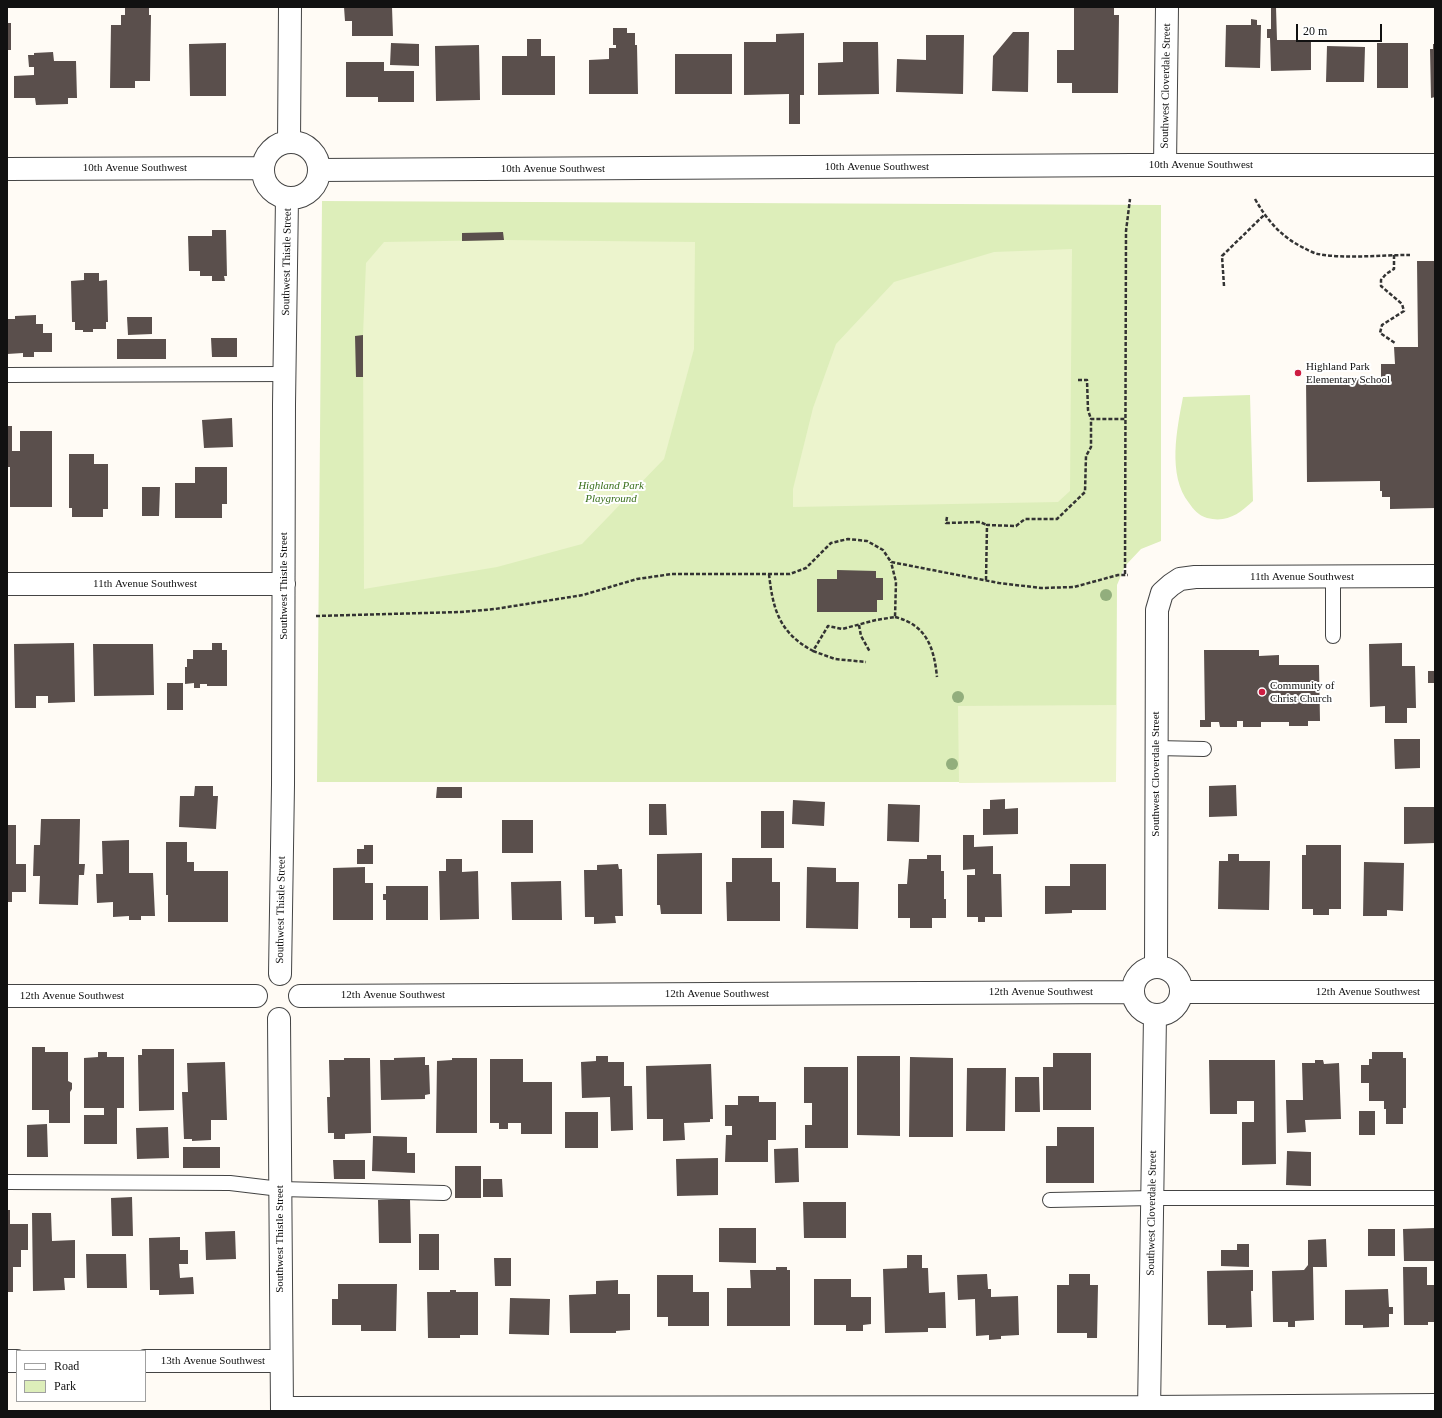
<!DOCTYPE html>
<html>
<head>
<meta charset="utf-8">
<style>
  body { margin:0 }
  #map { position:relative; width:1442px; height:1418px; overflow:hidden; background:#fffbf5; font-family:"Times New Roman",serif }
  canvas { display:block }
  .frame { position:absolute; inset:0; border:8px solid #111; pointer-events:none }
  .legend { position:absolute; left:16px; top:1350px; width:130px; height:52px; box-sizing:border-box; background:#fff; border:1px solid #a0a0a0; margin:0; padding:5px 7px; list-style:none; font-size:12px; color:#111 }
  .legend li { display:flex; align-items:center; gap:8px; height:20px }
  .legend b { width:20px; border:1px solid #a0a0a0 }
  .scale { position:absolute; left:1296px; top:24px; width:86px; height:18px; box-sizing:border-box; border:2px solid #111; border-top:0; padding-left:5px; font-size:12px; line-height:14px; white-space:nowrap; color:#111; -webkit-text-stroke:3px #fff; paint-order:stroke }
</style>
</head>
<body>
<div id="map">
<canvas width="1442" height="1418"></canvas>
<div class="frame"></div>
<ul class="legend">
<li><b style="height:5px;background:#fff"></b>Road</li>
<li><b style="height:11px;background:#ddeeba"></b>Park</li>
</ul>
<div class="scale">20 m</div>
</div>
<script>
const ctx = document.querySelector('canvas').getContext('2d');
ctx.lineJoin = 'round';
function fill(path, color) {
  ctx.fillStyle = color;
  ctx.fill(path, 'evenodd');
}
function trace(path, color, width, dash) {
  ctx.strokeStyle = color;
  ctx.lineWidth = width;
  ctx.lineCap = dash ? 'butt' : 'round';
  ctx.setLineDash(dash || []);
  ctx.stroke(path);
}
function drawText(font, color, halo, rows, align = 'center') {
  ctx.font = font + ' "Times New Roman",serif';
  ctx.lineWidth = 4;
  ctx.setLineDash([]);
  ctx.textBaseline = 'middle';
  ctx.strokeStyle = halo;
  ctx.fillStyle = color;
  for (const [text, x, y, turn = 0] of rows) {
    ctx.save();
    ctx.translate(x, y);
    ctx.rotate((+turn || 0) * Math.PI / 180);
    ctx.textAlign = isNaN(turn) ? turn : align;
    if (halo) ctx.strokeText(text, 0, 0);
    ctx.fillText(text, 0, 0);
    ctx.restore();
  }
}
const green = new Path2D(`
  M 322,201 L 1161,205 L 1161,541 L 1141,549 L 1125,566 L 1117,585 L 1116,782 L 317,782 Z
  M 1250,395 L 1253,501 C 1239,514 1227,523 1207,518 C 1198,515 1194,510 1189,503 C 1167,475 1177,429 1183,397 Z`);
const pitch = new Path2D(`
  M 504,240 L 695,242 L 694,349 L 664,459 L 582,544 L 497,567 L 364,589 L 363,335 L 366,263 L 384,242 Z
  M 1072,249 L 1070,491 L 1058,502 L 793,507 L 793,489 L 813,408 L 836,344 L 894,282 L 994,252 Z
  M 1116,705 L 1116,782 L 959,783 L 958,706 Z`);
const building = new Path2D(`
  M 125,7 L 149,7 L 149,15 L 151,15 L 150,81 L 135,81 L 135,88 L 110,88 L 111,25 L 121,25 L 121,15 L 125,15 Z
  M 344,7 L 392,7 L 393,36 L 352,36 L 352,21 L 345,21 Z
  M 1074,7 L 1114,7 L 1114,15 L 1119,15 L 1118,93 L 1072,93 L 1072,83 L 1057,83 L 1057,50 L 1074,50 Z
  M 1271,7 L 1276,7 L 1277,40 L 1311,40 L 1311,70 L 1271,71 L 1270,38 L 1267,38 L 1267,29 L 1271,29 Z
  M 1251,19 L 1257,20 L 1257,25 L 1261,25 L 1260,68 L 1225,67 L 1226,25 L 1251,25 Z
  M 7,23 L 11,23 L 11,50 L 7,50 Z
  M 613,28 L 627,28 L 627,33 L 635,33 L 635,45 L 637,45 L 638,94 L 589,94 L 589,60 L 609,59 L 609,48 L 616,48 L 616,45 L 613,45 Z
  M 1013,32 L 1029,32 L 1028,92 L 992,91 L 993,56 Z
  M 804,33 L 804,95 L 800,95 L 800,124 L 789,124 L 789,94 L 744,95 L 744,42 L 776,42 L 776,34 Z
  M 926,35 L 964,35 L 963,94 L 896,92 L 897,59 L 926,60 Z
  M 527,39 L 541,39 L 541,56 L 555,56 L 555,95 L 502,95 L 502,56 L 527,56 Z
  M 843,42 L 878,42 L 879,94 L 818,95 L 818,63 L 843,62 Z
  M 226,43 L 226,96 L 190,96 L 189,44 Z
  M 391,43 L 419,44 L 419,66 L 390,65 Z
  M 1377,43 L 1408,43 L 1408,88 L 1377,88 Z
  M 1433,44 L 1435,44 L 1435,97 L 1431,98 L 1430,49 L 1433,49 Z
  M 479,45 L 480,100 L 436,101 L 435,46 Z
  M 1327,46 L 1365,47 L 1364,82 L 1326,82 Z
  M 53,52 L 54,61 L 76,61 L 77,98 L 68,98 L 68,104 L 36,105 L 35,98 L 14,98 L 14,76 L 34,75 L 34,67 L 29,67 L 28,55 L 34,55 L 34,53 Z
  M 675,54 L 732,54 L 732,94 L 675,94 Z
  M 346,62 L 384,62 L 384,71 L 414,71 L 414,102 L 378,102 L 378,97 L 346,97 Z
  M 212,230 L 226,230 L 227,276 L 224,276 L 225,281 L 212,281 L 212,276 L 200,276 L 200,271 L 189,271 L 188,236 L 212,236 Z
  M 503,232 L 504,240 L 462,241 L 462,233 Z
  M 1417,261 L 1435,261 L 1435,508 L 1390,509 L 1390,497 L 1382,497 L 1382,491 L 1380,491 L 1380,481 L 1307,482 L 1306,379 L 1381,378 L 1381,364 L 1395,364 L 1394,347 L 1418,347 Z
  M 84,273 L 99,273 L 99,281 L 107,280 L 108,322 L 106,322 L 106,329 L 93,329 L 93,332 L 83,332 L 83,330 L 75,330 L 75,322 L 72,322 L 71,281 L 84,280 Z
  M 36,315 L 36,324 L 43,324 L 43,333 L 52,333 L 52,352 L 34,352 L 34,357 L 23,357 L 23,353 L 7,354 L 7,319 L 15,319 L 15,316 Z
  M 127,317 L 152,317 L 152,334 L 128,335 Z
  M 363,335 L 363,377 L 356,377 L 355,336 Z
  M 211,338 L 237,338 L 237,357 L 212,357 Z
  M 117,339 L 166,339 L 166,359 L 117,359 Z
  M 232,418 L 233,447 L 204,448 L 202,420 Z
  M 7,426 L 12,426 L 12,451 L 20,451 L 20,431 L 52,431 L 52,507 L 10,507 L 10,467 L 7,467 Z
  M 69,454 L 94,454 L 94,464 L 108,464 L 108,509 L 103,509 L 103,517 L 72,517 L 72,508 L 69,508 Z
  M 195,467 L 227,467 L 227,504 L 222,504 L 222,518 L 175,518 L 175,483 L 195,483 Z
  M 142,487 L 160,487 L 159,516 L 142,516 Z
  M 837,570 L 876,571 L 876,578 L 883,578 L 883,600 L 877,600 L 877,612 L 817,612 L 817,579 L 837,579 Z
  M 74,643 L 75,702 L 48,703 L 48,696 L 36,696 L 36,708 L 15,708 L 14,644 Z
  M 212,643 L 222,643 L 222,650 L 227,650 L 227,686 L 207,686 L 207,684 L 200,684 L 200,688 L 194,688 L 194,683 L 185,684 L 185,667 L 187,667 L 187,659 L 193,659 L 193,650 L 212,650 Z
  M 1402,643 L 1402,666 L 1415,666 L 1416,708 L 1407,708 L 1407,723 L 1385,723 L 1385,706 L 1370,707 L 1369,644 Z
  M 93,644 L 153,644 L 154,695 L 94,696 Z
  M 1204,650 L 1259,650 L 1259,656 L 1279,655 L 1279,665 L 1319,665 L 1320,721 L 1308,721 L 1308,726 L 1289,726 L 1289,722 L 1261,722 L 1261,727 L 1243,727 L 1243,721 L 1237,721 L 1237,727 L 1220,727 L 1219,722 L 1211,722 L 1211,727 L 1200,727 L 1200,720 L 1205,720 Z
  M 1428,671 L 1435,671 L 1435,683 L 1428,683 Z
  M 167,683 L 183,683 L 183,710 L 167,710 Z
  M 1394,739 L 1420,739 L 1420,768 L 1395,769 Z
  M 1236,785 L 1237,816 L 1209,817 L 1209,786 Z
  M 195,786 L 213,786 L 213,796 L 218,796 L 216,829 L 179,827 L 180,796 L 194,796 Z
  M 437,787 L 462,787 L 462,798 L 436,798 Z
  M 1005,799 L 1005,809 L 1018,808 L 1018,834 L 983,835 L 983,809 L 990,809 L 990,800 Z
  M 793,800 L 825,802 L 824,826 L 792,824 Z
  M 649,804 L 666,804 L 667,835 L 649,835 Z
  M 888,804 L 920,805 L 919,842 L 887,841 Z
  M 1404,807 L 1435,807 L 1435,843 L 1404,844 Z
  M 761,811 L 784,811 L 784,848 L 761,848 Z
  M 41,819 L 80,819 L 79,864 L 85,864 L 84,875 L 79,875 L 78,905 L 39,904 L 40,876 L 33,876 L 34,845 L 40,845 Z
  M 502,820 L 533,820 L 533,853 L 502,853 Z
  M 7,825 L 16,825 L 16,864 L 26,864 L 26,892 L 12,892 L 12,902 L 7,902 Z
  M 963,835 L 974,835 L 974,847 L 993,846 L 993,874 L 1001,874 L 1002,917 L 985,917 L 985,922 L 978,922 L 978,917 L 967,917 L 967,875 L 975,875 L 975,869 L 963,870 Z
  M 129,840 L 129,873 L 153,873 L 155,916 L 141,916 L 141,920 L 129,920 L 129,916 L 113,917 L 113,902 L 97,903 L 96,874 L 103,874 L 102,841 Z
  M 166,842 L 187,842 L 187,862 L 194,862 L 194,871 L 228,871 L 228,922 L 168,922 L 168,895 L 166,895 Z
  M 364,845 L 373,845 L 373,864 L 357,864 L 357,849 L 364,849 Z
  M 1306,845 L 1341,845 L 1341,909 L 1329,909 L 1329,915 L 1313,915 L 1313,909 L 1302,909 L 1302,855 L 1306,855 Z
  M 702,853 L 702,914 L 661,914 L 660,905 L 657,905 L 657,854 Z
  M 1228,854 L 1239,854 L 1239,861 L 1270,861 L 1269,910 L 1218,909 L 1219,861 L 1228,861 Z
  M 927,855 L 941,855 L 941,871 L 944,871 L 944,899 L 946,899 L 946,918 L 932,918 L 932,928 L 910,928 L 910,918 L 898,918 L 898,884 L 907,884 L 909,859 L 927,859 Z
  M 732,858 L 772,858 L 772,882 L 780,882 L 780,921 L 727,921 L 726,882 L 732,882 Z
  M 446,859 L 462,859 L 462,872 L 478,871 L 479,919 L 440,920 L 439,871 L 446,871 Z
  M 1364,862 L 1404,863 L 1403,911 L 1387,910 L 1387,916 L 1363,916 Z
  M 618,864 L 619,869 L 622,869 L 623,916 L 615,916 L 616,923 L 594,924 L 594,917 L 585,917 L 584,870 L 597,870 L 597,865 Z
  M 1070,864 L 1106,864 L 1106,910 L 1072,910 L 1072,913 L 1045,914 L 1045,886 L 1070,886 Z
  M 365,867 L 365,883 L 373,883 L 373,920 L 333,920 L 333,868 Z
  M 807,867 L 836,868 L 836,882 L 859,882 L 858,929 L 806,928 Z
  M 561,881 L 562,920 L 512,920 L 511,882 Z
  M 386,886 L 428,886 L 428,920 L 386,920 L 386,900 L 383,900 L 383,894 L 386,894 Z
  M 32,1047 L 45,1047 L 45,1052 L 68,1052 L 68,1081 L 72,1083 L 72,1089 L 70,1092 L 70,1123 L 49,1123 L 49,1110 L 32,1110 Z
  M 142,1049 L 174,1049 L 174,1110 L 139,1111 L 138,1055 L 142,1055 Z
  M 98,1052 L 107,1052 L 107,1057 L 124,1057 L 124,1108 L 117,1108 L 117,1144 L 84,1144 L 84,1115 L 104,1115 L 104,1108 L 84,1108 L 84,1058 L 98,1057 Z
  M 1372,1052 L 1403,1052 L 1403,1058 L 1406,1058 L 1406,1108 L 1403,1108 L 1403,1124 L 1386,1124 L 1386,1109 L 1384,1109 L 1384,1101 L 1369,1101 L 1369,1083 L 1361,1083 L 1361,1065 L 1369,1065 L 1369,1059 L 1372,1059 Z
  M 1053,1053 L 1091,1053 L 1091,1110 L 1043,1110 L 1043,1067 L 1053,1067 Z
  M 596,1056 L 608,1056 L 608,1062 L 624,1062 L 624,1086 L 632,1086 L 633,1130 L 611,1131 L 610,1097 L 582,1098 L 581,1062 L 596,1061 Z
  M 857,1056 L 900,1056 L 900,1136 L 857,1135 Z
  M 425,1057 L 425,1065 L 429,1065 L 430,1094 L 425,1095 L 425,1099 L 381,1100 L 380,1060 L 394,1060 L 394,1058 Z
  M 910,1057 L 953,1058 L 953,1137 L 909,1137 Z
  M 344,1058 L 370,1058 L 371,1133 L 345,1134 L 345,1139 L 334,1139 L 334,1133 L 328,1133 L 327,1097 L 330,1097 L 329,1060 L 344,1060 Z
  M 452,1058 L 477,1058 L 477,1133 L 436,1133 L 437,1061 L 452,1060 Z
  M 490,1059 L 523,1059 L 523,1082 L 552,1082 L 552,1134 L 521,1134 L 521,1123 L 508,1123 L 508,1129 L 499,1129 L 499,1123 L 490,1123 Z
  M 1209,1060 L 1275,1060 L 1276,1164 L 1242,1165 L 1242,1122 L 1254,1122 L 1254,1101 L 1237,1101 L 1237,1114 L 1210,1114 Z
  M 1315,1060 L 1323,1060 L 1324,1064 L 1339,1063 L 1341,1119 L 1305,1120 L 1306,1132 L 1287,1133 L 1286,1100 L 1303,1100 L 1302,1063 L 1315,1063 Z
  M 225,1062 L 227,1120 L 211,1120 L 211,1140 L 192,1141 L 192,1139 L 184,1139 L 182,1092 L 188,1092 L 187,1063 Z
  M 711,1064 L 713,1119 L 710,1119 L 710,1122 L 684,1123 L 685,1140 L 663,1141 L 663,1119 L 647,1119 L 646,1066 Z
  M 804,1067 L 848,1067 L 848,1148 L 805,1148 L 805,1125 L 812,1125 L 812,1103 L 804,1103 Z
  M 967,1068 L 1006,1068 L 1005,1131 L 966,1131 Z
  M 1015,1077 L 1039,1077 L 1040,1112 L 1015,1112 Z
  M 738,1096 L 759,1096 L 759,1102 L 776,1102 L 776,1140 L 768,1140 L 768,1162 L 725,1162 L 726,1135 L 732,1135 L 732,1126 L 725,1126 L 725,1105 L 738,1105 Z
  M 1359,1111 L 1375,1111 L 1375,1135 L 1359,1135 Z
  M 565,1112 L 598,1112 L 598,1148 L 565,1148 Z
  M 47,1124 L 48,1157 L 27,1157 L 27,1125 Z
  M 168,1127 L 169,1158 L 137,1159 L 136,1128 Z
  M 1057,1127 L 1094,1127 L 1094,1183 L 1046,1183 L 1046,1146 L 1057,1146 Z
  M 373,1136 L 407,1137 L 407,1153 L 415,1153 L 415,1173 L 372,1171 Z
  M 183,1147 L 220,1147 L 220,1168 L 183,1168 Z
  M 798,1148 L 799,1182 L 775,1183 L 774,1149 Z
  M 1287,1151 L 1311,1152 L 1311,1186 L 1286,1185 Z
  M 718,1158 L 718,1195 L 677,1196 L 676,1159 Z
  M 333,1160 L 365,1160 L 365,1179 L 334,1179 Z
  M 455,1166 L 481,1166 L 481,1198 L 455,1198 Z
  M 483,1179 L 502,1179 L 503,1197 L 483,1197 Z
  M 132,1197 L 133,1236 L 112,1236 L 111,1198 Z
  M 410,1199 L 411,1243 L 379,1243 L 378,1200 Z
  M 803,1202 L 846,1202 L 846,1238 L 804,1238 Z
  M 7,1210 L 10,1210 L 10,1224 L 28,1224 L 28,1250 L 21,1250 L 21,1267 L 13,1267 L 13,1292 L 7,1292 Z
  M 32,1213 L 51,1213 L 52,1241 L 75,1240 L 75,1278 L 64,1278 L 65,1290 L 33,1291 Z
  M 719,1228 L 756,1228 L 756,1263 L 719,1262 Z
  M 1435,1228 L 1435,1261 L 1404,1261 L 1403,1229 Z
  M 1368,1229 L 1395,1229 L 1395,1256 L 1368,1256 Z
  M 235,1231 L 236,1259 L 206,1260 L 205,1232 Z
  M 419,1234 L 439,1234 L 439,1270 L 419,1270 Z
  M 180,1237 L 180,1250 L 188,1250 L 188,1264 L 179,1264 L 180,1278 L 193,1277 L 194,1294 L 159,1295 L 159,1290 L 150,1290 L 149,1238 Z
  M 1326,1239 L 1327,1267 L 1313,1267 L 1314,1320 L 1295,1321 L 1295,1327 L 1288,1327 L 1288,1322 L 1273,1322 L 1272,1271 L 1304,1270 L 1308,1265 L 1308,1240 Z
  M 1237,1244 L 1249,1244 L 1249,1267 L 1221,1266 L 1221,1250 L 1237,1250 Z
  M 86,1254 L 126,1254 L 127,1288 L 87,1288 Z
  M 907,1255 L 922,1255 L 922,1268 L 928,1268 L 929,1293 L 945,1292 L 946,1328 L 928,1328 L 928,1332 L 885,1333 L 883,1269 L 907,1268 Z
  M 494,1258 L 511,1258 L 511,1286 L 495,1286 Z
  M 776,1267 L 787,1267 L 787,1270 L 790,1270 L 790,1326 L 727,1326 L 727,1288 L 751,1288 L 750,1270 L 776,1270 Z
  M 1403,1267 L 1427,1267 L 1427,1285 L 1435,1285 L 1435,1322 L 1428,1322 L 1428,1325 L 1404,1325 Z
  M 1253,1270 L 1253,1291 L 1251,1291 L 1252,1327 L 1226,1328 L 1226,1325 L 1208,1325 L 1207,1271 Z
  M 987,1274 L 988,1289 L 991,1289 L 991,1297 L 1018,1296 L 1019,1335 L 1001,1336 L 1001,1339 L 989,1340 L 989,1335 L 976,1336 L 975,1299 L 958,1300 L 957,1275 Z
  M 1069,1274 L 1090,1274 L 1090,1285 L 1098,1285 L 1097,1338 L 1087,1338 L 1087,1333 L 1057,1333 L 1057,1285 L 1069,1285 Z
  M 657,1275 L 693,1275 L 693,1292 L 709,1292 L 709,1326 L 668,1326 L 668,1317 L 657,1317 Z
  M 814,1279 L 851,1279 L 851,1297 L 871,1297 L 871,1324 L 863,1325 L 863,1331 L 846,1331 L 846,1325 L 814,1325 Z
  M 618,1280 L 618,1294 L 630,1294 L 630,1330 L 616,1331 L 616,1333 L 570,1333 L 569,1295 L 596,1294 L 596,1281 Z
  M 338,1284 L 397,1284 L 396,1331 L 361,1331 L 361,1325 L 332,1325 L 332,1299 L 338,1299 Z
  M 1388,1289 L 1389,1307 L 1393,1307 L 1393,1314 L 1389,1314 L 1389,1327 L 1363,1328 L 1363,1325 L 1345,1325 L 1345,1290 Z
  M 450,1290 L 456,1290 L 456,1292 L 478,1292 L 478,1335 L 460,1335 L 460,1338 L 428,1338 L 427,1292 L 450,1292 Z
  M 510,1298 L 550,1299 L 549,1335 L 509,1334 Z`);
const path = new Path2D(`
  M 1255,199 C 1267,220 1281,237 1304,248 C 1308,250 1313,253 1318,254 C 1346,259 1381,255 1410,255
  M 1394,255 L 1394,269 L 1386,274 L 1381,280 L 1381,286 L 1402,304 L 1404,311 L 1382,325 L 1380,333 L 1395,343
  M 1224,286 L 1222,256 L 1264,215
  M 1078,380 L 1087,380 L 1088,410 L 1091,419
  M 947,517 L 946,523 L 980,522 L 987,525
  M 769,574 C 773,611 780,633 813,651 L 828,626 L 842,629 L 876,620 L 895,617 L 896,582 L 891,562
  M 1125,574 L 1126,231 L 1130,199
  M 986,580 L 987,525 L 1016,526 L 1025,519 L 1057,519 L 1085,492 L 1086,456 L 1091,447 L 1091,419 L 1126,419
  M 316,616 L 461,612 L 495,609 L 583,595 L 637,579 L 672,574 L 790,574 L 806,568 L 831,543 L 848,539 L 867,541 L 883,550 L 891,562 L 999,583 L 1041,588 L 1074,587 L 1118,575 L 1128,575
  M 895,617 C 927,625 934,648 937,677
  M 859,625 L 861,636 L 870,652
  M 813,651 L 835,659 L 866,662`);
const service = new Path2D(`
  M 7,375 L 285,374
  M 1333,577 L 1333,636
  M 1156,748 L 1204,749
  M 7,1182 L 230,1183 L 280,1189 L 444,1193
  M 1050,1200 L 1153,1198 L 1435,1198`);
const minor = new Path2D(`
  M 289,142 L 290,7
  M263 170a28 28 0 1 1 56 0a28 28 0 1 1-56 0Z
  M 1165,165 L 1167,7
  M 7,169 L 263,168
  M 319,170 L 1133,165 L 1435,165
  M 7,584 L 284,584
  M1133 991a24 24 0 1 1 48 0a24 24 0 1 1-48 0Z
  M 1156,967 L 1157,610 L 1162,593 L 1171,585 L 1180,579 L 1195,577 L 1435,576
  M 280,974 L 283,785 L 284,404 L 287,198
  M 1181,992 L 1435,992
  M 7,996 L 256,996
  M 300,996 L 1133,992
  M 279,1019 L 282,1411
  M 7,1361 L 17,1361
  M 145,1361 L 281,1361
  M 282,1408 L 1149,1407 L 1435,1405
  M 1149,1411 L 1155,1015`);
const trees = [
  [1106,595],
  [958,697],
  [952,764]
];
const markers = [
  [1298,373,4,"#cd1d41"],
  [1262,692,4,"#cd1d41"]
];
const streetNames = [
  ["Southwest Cloverdale Street",1166,86,-89],
  ["10th Avenue Southwest",1201,165],
  ["10th Avenue Southwest",877,167],
  ["10th Avenue Southwest",135,168],
  ["10th Avenue Southwest",553,169],
  ["Southwest Thistle Street",287,262,-89],
  ["11th Avenue Southwest",1302,577],
  ["11th Avenue Southwest",145,584],
  ["Southwest Thistle Street",284,586,-90],
  ["Southwest Cloverdale Street",1156,774,-90],
  ["Southwest Thistle Street",281,910,-89],
  ["12th Avenue Southwest",1041,992],
  ["12th Avenue Southwest",1368,992],
  ["12th Avenue Southwest",717,994],
  ["12th Avenue Southwest",393,995],
  ["12th Avenue Southwest",72,996],
  ["Southwest Cloverdale Street",1152,1213,-89],
  ["Southwest Thistle Street",280,1239,-90],
  ["13th Avenue Southwest",213,1361]
];
const poiNames = [
  ["Highland Park",1306,367],
  ["Elementary School",1306,380],
  ["Community of",1270,686],
  ["Christ Church",1270,699]
];
const parkNames = [
  ["Highland Park",611,486],
  ["Playground",611,499]
];
fill(green, '#ddeeba');
fill(pitch, '#ecf4cd');
fill(building, '#5a4f4c');
trace(service, '#444', 16);
trace(minor, '#444', 24);
trace(path, '#333', 2.5, [4, 2]);
trace(service, '#fff', 14);
trace(minor, '#fff', 22);
ctx.fillStyle = '#92ae7d';
for (const [x, y] of trees) {
  ctx.beginPath();
  ctx.arc(x, y, 6, 0, 2 * Math.PI);
  ctx.fill();
}
for (const [x, y, r, color] of markers) {
  const dot = new Path2D();
  dot.arc(x, y, r, 0, 2 * Math.PI);
  ctx.fillStyle = color;
  ctx.fill(dot);
  trace(dot, '#fff', 1.5);
}
drawText('11px', '#111', '#fff', streetNames);
drawText('11px', '#111', '#fff', poiNames, 'left');
drawText('italic 11px', '#396f1b', '#fff', parkNames);
</script>
</body>
</html>
